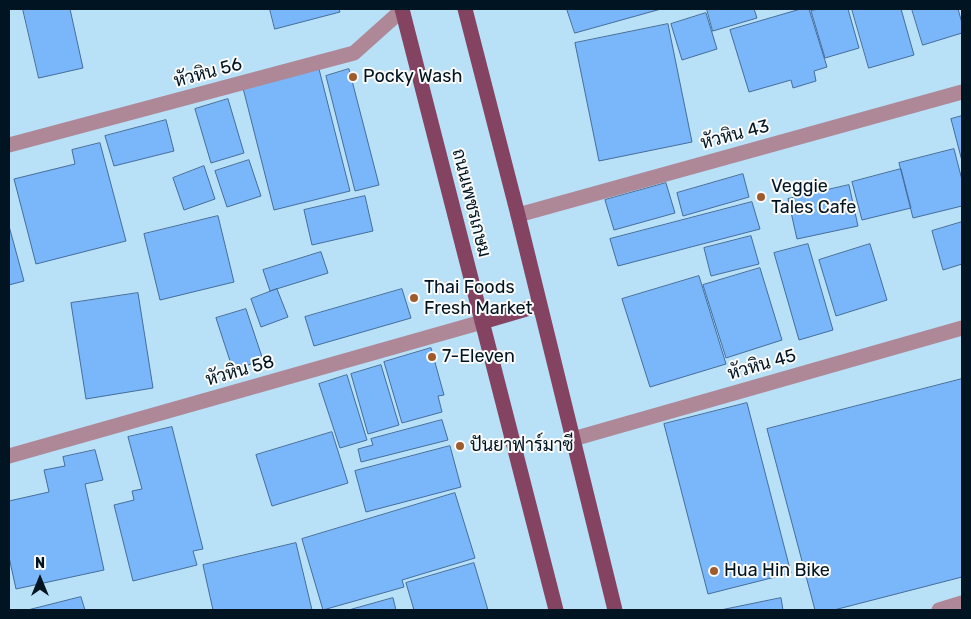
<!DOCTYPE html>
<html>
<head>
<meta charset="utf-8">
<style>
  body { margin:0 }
  #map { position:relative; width:971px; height:619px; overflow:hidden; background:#b8e0f7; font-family:Rubik,sans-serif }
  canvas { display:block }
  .frame { position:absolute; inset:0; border:10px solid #001421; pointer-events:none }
  .north { position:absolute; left:15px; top:554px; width:50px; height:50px; -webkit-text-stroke:4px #fafbfa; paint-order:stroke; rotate:0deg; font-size:14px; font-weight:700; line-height:20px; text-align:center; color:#001421 }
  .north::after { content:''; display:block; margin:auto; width:18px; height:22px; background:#001421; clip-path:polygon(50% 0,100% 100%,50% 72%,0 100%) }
</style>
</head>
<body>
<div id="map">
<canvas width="971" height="619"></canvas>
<div class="frame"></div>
<div class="north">N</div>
</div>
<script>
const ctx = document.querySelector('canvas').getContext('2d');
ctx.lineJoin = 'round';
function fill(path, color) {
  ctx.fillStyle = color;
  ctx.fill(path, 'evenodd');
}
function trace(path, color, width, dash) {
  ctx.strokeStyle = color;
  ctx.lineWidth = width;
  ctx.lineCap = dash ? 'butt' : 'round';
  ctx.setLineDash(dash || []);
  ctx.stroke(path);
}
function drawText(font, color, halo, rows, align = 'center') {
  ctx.font = font + ' Rubik,Sarabun,sans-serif';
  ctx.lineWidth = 4;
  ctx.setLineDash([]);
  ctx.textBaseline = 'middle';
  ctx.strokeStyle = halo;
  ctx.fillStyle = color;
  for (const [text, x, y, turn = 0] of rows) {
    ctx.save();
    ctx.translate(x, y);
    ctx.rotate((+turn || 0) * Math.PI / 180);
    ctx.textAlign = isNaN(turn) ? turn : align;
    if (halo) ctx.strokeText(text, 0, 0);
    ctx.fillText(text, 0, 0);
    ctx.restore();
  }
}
const building = new Path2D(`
  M 23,9 L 70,9 L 83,68 L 39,78 Z
  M 270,9 L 339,9 L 340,12 L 275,29 Z
  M 567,9 L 661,9 L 575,33 Z
  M 707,9 L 754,9 L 757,18 L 713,31 Z
  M 801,9 L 809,9 L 827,67 L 814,71 L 816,81 L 793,88 L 791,80 L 749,92 L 730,30 Z
  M 819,9 L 848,9 L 859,48 L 825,58 L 811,11 Z
  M 852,9 L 901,9 L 914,55 L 869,68 Z
  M 912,9 L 958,9 L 962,23 L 962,33 L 923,45 Z
  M 706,13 L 717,49 L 682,60 L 671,24 Z
  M 668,24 L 692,142 L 599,161 L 575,43 Z
  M 319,69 L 350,191 L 274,210 L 243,88 Z
  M 349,69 L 379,185 L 355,191 L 326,76 Z
  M 228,99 L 244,153 L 211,163 L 195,109 Z
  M 962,116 L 962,161 L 951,119 Z
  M 166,120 L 174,151 L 114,166 L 105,136 Z
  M 100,143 L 126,241 L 36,264 L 14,179 L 75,164 L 72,150 Z
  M 954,149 L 962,180 L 962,206 L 913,218 L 899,163 Z
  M 249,160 L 261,196 L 227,207 L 215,171 Z
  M 204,166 L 215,199 L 184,210 L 173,178 Z
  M 901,169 L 911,208 L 862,220 L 852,182 Z
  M 743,174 L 749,197 L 683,216 L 677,193 Z
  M 666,183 L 675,213 L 614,230 L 605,200 Z
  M 849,185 L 858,226 L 797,239 L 788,199 Z
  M 365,196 L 373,231 L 312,245 L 304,210 Z
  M 752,202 L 760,229 L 618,266 L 610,239 Z
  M 218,216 L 234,282 L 160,300 L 144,234 Z
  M 962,222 L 962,264 L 943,270 L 932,231 Z
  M 9,226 L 24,281 L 9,285 Z
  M 751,236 L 759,264 L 711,276 L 704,248 Z
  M 808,244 L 833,330 L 799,340 L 774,253 Z
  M 870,244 L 887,300 L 836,316 L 819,260 Z
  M 321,252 L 328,273 L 270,291 L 263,270 Z
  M 760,268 L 782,340 L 726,358 L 703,285 Z
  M 699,276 L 726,364 L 650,387 L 622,299 Z
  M 277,289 L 288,317 L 261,327 L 251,299 Z
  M 402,289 L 411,318 L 314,346 L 305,317 Z
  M 138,293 L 153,388 L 86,399 L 71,303 Z
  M 246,309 L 263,360 L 233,370 L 216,318 Z
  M 431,348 L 444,395 L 438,396 L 442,412 L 402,423 L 384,362 Z
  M 381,365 L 399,425 L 368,434 L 351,374 Z
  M 347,375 L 367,440 L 340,448 L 319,384 Z
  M 962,379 L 962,577 L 834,610 L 815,610 L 767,429 Z
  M 747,403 L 791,573 L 708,594 L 664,424 Z
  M 442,420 L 448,440 L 361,462 L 358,449 L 373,445 L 371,439 Z
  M 172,427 L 203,549 L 193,551 L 197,565 L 133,581 L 114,505 L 134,500 L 132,491 L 142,489 L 128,437 Z
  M 332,432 L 348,483 L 272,506 L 256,455 Z
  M 450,446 L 461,487 L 366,512 L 355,471 Z
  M 95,450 L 103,480 L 85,484 L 104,570 L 16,589 L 9,557 L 9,501 L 49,492 L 44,470 L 65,466 L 63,457 Z
  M 455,493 L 475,558 L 402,580 L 404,587 L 323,610 L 302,539 Z
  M 296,543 L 312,610 L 213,610 L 203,565 Z
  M 474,563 L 488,610 L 414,610 L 406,583 Z
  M 81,597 L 85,610 L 28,610 Z
  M 393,598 L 396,610 L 349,610 Z
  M 781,598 L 783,610 L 721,610 Z`);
const street = new Path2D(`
  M 9,145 L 354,53 L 402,10
  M 518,215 L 962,92
  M 573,439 L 962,328
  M 9,456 L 482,322
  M 939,610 L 962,603`);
const primary = new Path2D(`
  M 402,9 L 556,610
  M 465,9 L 518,215 L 615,610
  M 482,322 L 540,305`);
const markers = [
  [353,77,5,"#a05b2d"],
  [761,197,5,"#a05b2d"],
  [414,298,5,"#a05b2d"],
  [432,357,5,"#a05b2d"],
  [460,446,5,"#a05b2d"],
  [714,571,5,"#a05b2d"]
];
const streetNames = [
  ["หัวหิน 56",208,73,-15],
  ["หัวหิน 43",735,135,-15],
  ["ถนนเพชรเกษม",471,203,76],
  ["หัวหิน 45",762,365,-16],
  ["หัวหิน 58",240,371,-16]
];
const poiNames = [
  ["Pocky Wash",363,77],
  ["Veggie",771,187],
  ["Tales Cafe",771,208],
  ["Thai Foods",424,288],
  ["Fresh Market",424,309],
  ["7-Eleven",442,357],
  ["ปันยาฟาร์มาซี",470,446],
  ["Hua Hin Bike",724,571]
];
fill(building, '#7ab6fa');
trace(building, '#446d9b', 1);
trace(street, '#af8898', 15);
trace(primary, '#854362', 15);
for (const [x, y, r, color] of markers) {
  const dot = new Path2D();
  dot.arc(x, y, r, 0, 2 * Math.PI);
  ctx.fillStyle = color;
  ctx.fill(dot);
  trace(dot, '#fafbfa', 2);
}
drawText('18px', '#001421', '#fafbfa', streetNames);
drawText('18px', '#001421', '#fafbfa', poiNames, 'left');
</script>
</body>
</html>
